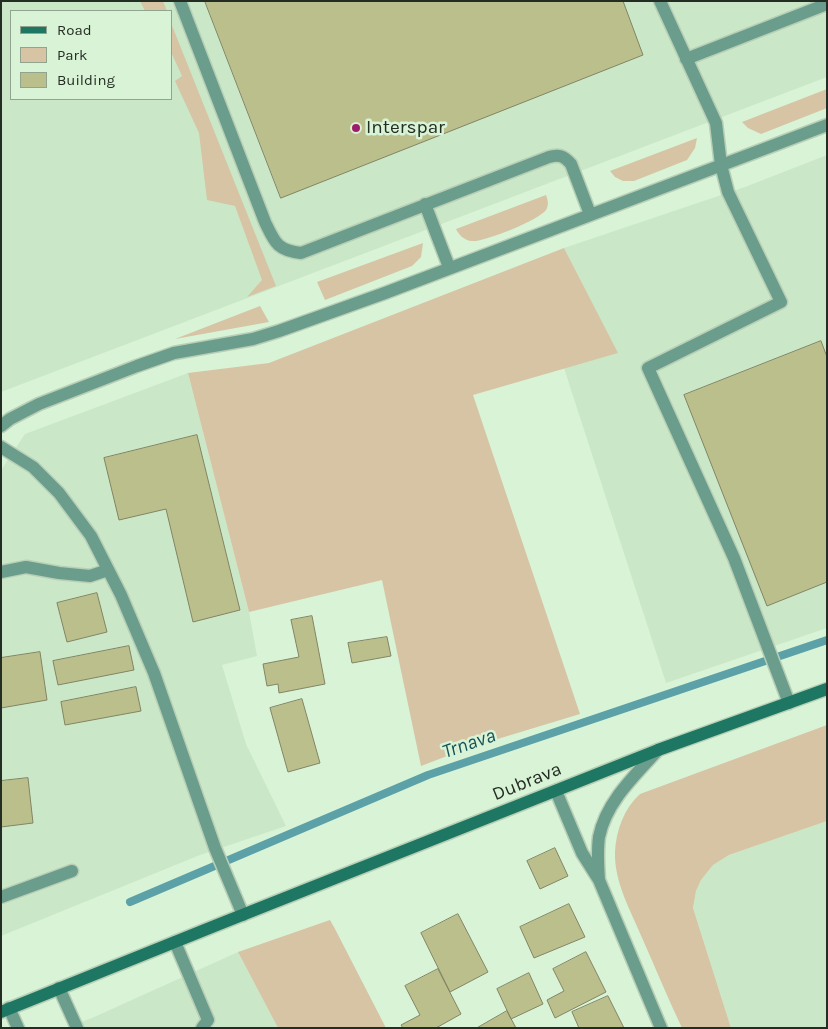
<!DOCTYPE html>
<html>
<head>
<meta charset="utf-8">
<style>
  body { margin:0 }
  #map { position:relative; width:828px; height:1029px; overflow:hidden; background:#d9f3d6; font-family:Karla,sans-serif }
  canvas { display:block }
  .frame { position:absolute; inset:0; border:2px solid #242d23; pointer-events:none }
  .legend { position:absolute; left:10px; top:10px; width:162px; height:90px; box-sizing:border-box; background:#d9f3d6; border:1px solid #91a48e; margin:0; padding:6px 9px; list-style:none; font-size:15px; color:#242d23 }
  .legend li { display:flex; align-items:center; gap:10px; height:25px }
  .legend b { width:25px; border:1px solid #91a48e }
</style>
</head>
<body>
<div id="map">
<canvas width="828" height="1029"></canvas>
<div class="frame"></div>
<ul class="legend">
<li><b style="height:6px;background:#1e7762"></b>Road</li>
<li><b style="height:14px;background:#d6c4a5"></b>Park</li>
<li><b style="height:14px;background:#bbbf8b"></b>Building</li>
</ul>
</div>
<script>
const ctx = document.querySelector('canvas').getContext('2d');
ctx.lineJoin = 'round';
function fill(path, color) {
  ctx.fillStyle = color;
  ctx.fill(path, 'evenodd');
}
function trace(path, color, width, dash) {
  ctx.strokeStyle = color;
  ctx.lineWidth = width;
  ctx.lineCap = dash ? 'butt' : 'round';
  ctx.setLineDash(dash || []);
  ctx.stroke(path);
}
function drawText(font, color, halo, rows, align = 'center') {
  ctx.font = font + ' Karla,sans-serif';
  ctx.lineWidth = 5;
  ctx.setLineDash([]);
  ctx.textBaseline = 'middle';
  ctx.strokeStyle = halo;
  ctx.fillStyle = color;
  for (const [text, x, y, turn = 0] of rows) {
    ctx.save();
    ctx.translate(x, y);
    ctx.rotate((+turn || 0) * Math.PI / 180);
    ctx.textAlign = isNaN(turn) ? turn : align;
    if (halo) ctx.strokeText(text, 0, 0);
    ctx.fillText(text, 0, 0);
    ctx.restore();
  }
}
const built = new Path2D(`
  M 1,1 L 827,1 L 827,77 L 1,392 ZM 11,11 L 171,11 L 171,99 L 11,99 Z
  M 827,155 L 827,628 L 666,683 L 564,368 L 617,353 L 564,248 L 745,187 Z
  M 188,373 L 249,612 L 257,656 L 222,665 L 246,744 L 286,826 L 200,855 L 1,936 L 1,470 L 25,434 Z
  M 827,821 L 827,1028 L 731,1028 L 693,908 L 696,891 L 701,880 L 713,865 L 729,855 Z
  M 238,952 L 278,1028 L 65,1028 L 92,1018 Z`);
const green = new Path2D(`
  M 140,1 L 163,1 L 167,11 L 145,11 Z
  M 171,23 L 276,286 L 247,297 L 262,280 L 235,206 L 207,200 L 199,133 L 175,81 L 182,76 L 171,52 Z
  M 827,89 L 827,108 L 761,134 L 748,128 L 742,122 Z
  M 697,138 L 695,148 L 687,160 L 634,181 L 623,181 L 615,177 L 610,171 Z
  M 546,195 C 548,200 549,205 546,210 C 539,220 483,243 471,241 C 464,240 459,235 456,229 Z
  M 423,243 L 421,257 L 412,266 L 325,300 L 317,282 Z
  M 564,248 L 618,353 L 473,395 L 580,714 L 468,748 L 421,766 L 382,580 L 249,612 L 188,373 L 269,363 Z
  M 260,306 L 269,322 L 175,339 Z
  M 827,725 L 827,821 L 729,855 L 713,865 L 701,880 L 696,891 L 693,908 L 731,1028 L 682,1028 C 668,999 656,969 643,940 C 632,913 614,883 615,852 C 616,831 624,808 640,794 Z
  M 330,920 L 334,927 L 386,1028 L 278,1028 L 238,952 Z`);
const stream = new Path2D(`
  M 130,902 L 428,775 L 827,640`);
const building = new Path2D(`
  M 205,1 L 623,1 L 643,55 L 281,198 Z
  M 821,341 L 827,357 L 827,582 L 767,606 L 684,395 Z
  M 197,435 L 240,610 L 193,622 L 166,509 L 119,520 L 104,458 Z
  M 97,593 L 107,632 L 67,642 L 57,603 Z
  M 312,616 L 325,684 L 279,693 L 278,684 L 267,686 L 263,664 L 299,657 L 291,620 Z
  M 387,637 L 391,656 L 352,663 L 348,643 Z
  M 129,646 L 134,670 L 58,685 L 53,661 Z
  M 40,652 L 47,700 L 1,708 L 1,658 Z
  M 136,687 L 141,711 L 65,725 L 61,702 Z
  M 302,699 L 320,763 L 288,772 L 270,708 Z
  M 28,778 L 33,823 L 1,827 L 1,781 Z
  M 555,848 L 568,876 L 540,889 L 527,861 Z
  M 569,904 L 585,937 L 534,958 L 520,927 Z
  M 458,914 L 488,972 L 450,992 L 421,933 Z
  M 586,952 L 606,992 L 555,1018 L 547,1000 L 564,991 L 553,969 Z
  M 438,969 L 461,1014 L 436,1028 L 403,1028 L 401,1025 L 420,1015 L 405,986 Z
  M 529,973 L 543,1004 L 511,1019 L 497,989 Z
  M 608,996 L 624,1028 L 579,1028 L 572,1012 Z
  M 507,1011 L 516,1028 L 477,1028 Z`);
const service = new Path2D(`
  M 180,1 L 265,222 C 275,243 277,250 301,253 L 549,157 C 559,154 564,156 571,164 L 590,214
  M 660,1 L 716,123 L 721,165 L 728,192 L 781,302 L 648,368 L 734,558 L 789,703
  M 686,59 L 827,4
  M 425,204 L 449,267
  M 1,572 L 26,567 L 59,573 L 90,576 L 108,570
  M 1,897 L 72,871
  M 175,942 L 208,1020 L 202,1028
  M 59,988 L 77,1028
  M 9,1008 L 18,1028`);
const minor = new Path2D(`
  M 1,426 L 10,419 L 39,404 L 137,366 L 174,353 L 253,339 L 279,331 L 385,293 L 827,125
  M 1,447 L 33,467 L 59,493 L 91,536 L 121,595 L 154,673 L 215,848 L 243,915
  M 556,791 L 582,853 L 599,880 L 661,1028
  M 599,880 C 598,865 597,851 599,837 C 606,802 635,775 658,750`);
const secondary = new Path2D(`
  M 1,1012 L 217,925 L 658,750 L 827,689`);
const markers = [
  [356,128,5,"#9f1b6b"]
];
const poiNames = [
  ["Interspar",366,128]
];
const streetNames = [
  ["Dubrava",527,782,-22]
];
const waterNames = [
  ["Trnava",469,744,-19]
];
fill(built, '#cae8c7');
fill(green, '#d6c4a5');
trace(stream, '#5ca1a7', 8);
fill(building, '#bbbf8b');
trace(building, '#828565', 1);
trace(service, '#b8cfb6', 15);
trace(minor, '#b8cfb6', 15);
trace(secondary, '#b8cfb6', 15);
trace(service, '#6b9d8d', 12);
trace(minor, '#6b9d8d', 12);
trace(secondary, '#1e7762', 12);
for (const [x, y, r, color] of markers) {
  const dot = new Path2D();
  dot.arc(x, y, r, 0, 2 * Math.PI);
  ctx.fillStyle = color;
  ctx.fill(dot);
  trace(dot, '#d9f3d6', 2);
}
drawText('19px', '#242d23', '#d9f3d6', poiNames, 'left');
drawText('19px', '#242d23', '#d9f3d6', streetNames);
drawText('italic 20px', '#165258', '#d9f3d6', waterNames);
</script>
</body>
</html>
